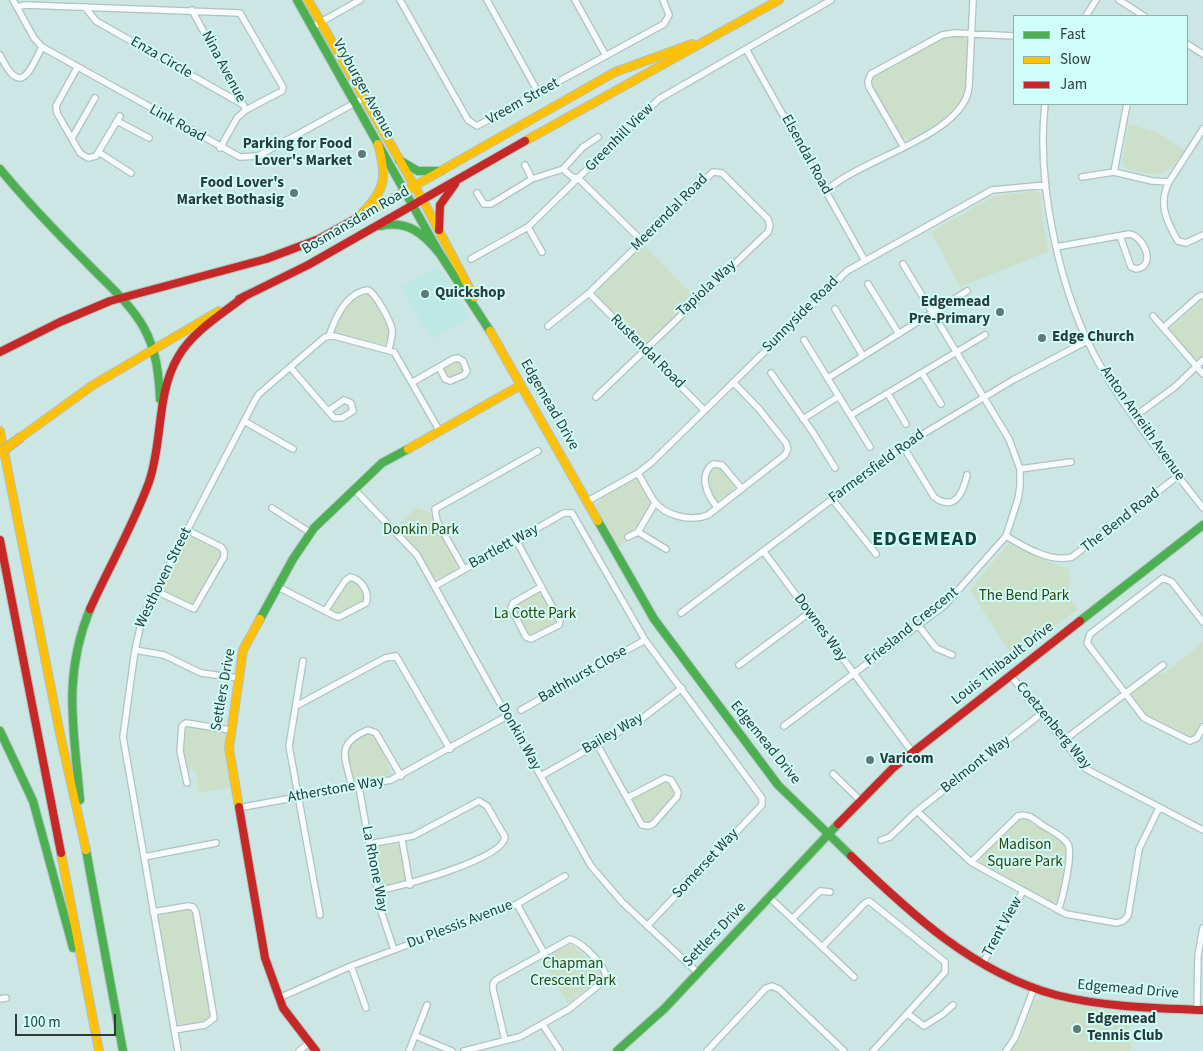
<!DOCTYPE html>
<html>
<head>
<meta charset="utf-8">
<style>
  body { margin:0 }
  #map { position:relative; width:1203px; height:1051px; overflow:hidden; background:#cce6e3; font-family:"Source Sans 3",sans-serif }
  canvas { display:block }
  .legend { position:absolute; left:1013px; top:15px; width:175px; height:90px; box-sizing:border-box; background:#cffdf8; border:1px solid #8db0ac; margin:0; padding:6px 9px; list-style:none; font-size:15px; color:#2a3c3a }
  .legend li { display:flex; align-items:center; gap:10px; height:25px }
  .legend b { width:25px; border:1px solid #8db0ac }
  .scale { position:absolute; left:15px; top:1014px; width:101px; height:22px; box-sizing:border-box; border:2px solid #2a3c3a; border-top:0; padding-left:6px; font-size:15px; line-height:18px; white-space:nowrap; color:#2a3c3a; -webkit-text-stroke:4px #cffdf8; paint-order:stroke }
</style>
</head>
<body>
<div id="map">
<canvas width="1203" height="1051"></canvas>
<ul class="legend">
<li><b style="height:6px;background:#4caf50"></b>Fast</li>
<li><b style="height:6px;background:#ffc107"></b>Slow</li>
<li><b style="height:6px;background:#c62828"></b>Jam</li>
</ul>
<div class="scale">100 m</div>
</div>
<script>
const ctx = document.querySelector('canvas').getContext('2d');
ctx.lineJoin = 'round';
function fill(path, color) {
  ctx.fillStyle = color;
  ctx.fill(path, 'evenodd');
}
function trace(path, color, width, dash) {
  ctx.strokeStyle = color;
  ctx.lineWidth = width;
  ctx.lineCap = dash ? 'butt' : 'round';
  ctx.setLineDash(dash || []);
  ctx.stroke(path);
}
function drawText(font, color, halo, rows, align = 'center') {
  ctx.font = font + ' "Source Sans 3",sans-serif';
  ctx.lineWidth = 4;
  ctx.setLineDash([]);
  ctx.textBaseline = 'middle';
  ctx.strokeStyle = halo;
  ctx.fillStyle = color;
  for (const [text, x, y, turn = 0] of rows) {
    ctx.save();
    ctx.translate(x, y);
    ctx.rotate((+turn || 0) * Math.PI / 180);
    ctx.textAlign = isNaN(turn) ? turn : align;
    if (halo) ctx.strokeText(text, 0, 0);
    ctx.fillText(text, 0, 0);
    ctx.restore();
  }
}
const built = new Path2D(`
  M 438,266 L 470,319 L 431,340 L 401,287 Z`);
const green = new Path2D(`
  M 953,35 L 964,37 L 968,43 C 965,108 967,107 910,139 L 903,138 L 872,85 L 873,77 L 944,37 Z
  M 1129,124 L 1158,133 L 1185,150 C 1166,181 1157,176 1125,168 L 1122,162 Z
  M 1034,191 L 1041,194 L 1043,224 L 1049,251 L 960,287 L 931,232 L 995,196 Z
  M 643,244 L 695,297 L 648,341 L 644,342 L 598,298 L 597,294 L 599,288 Z
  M 367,292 L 371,295 L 390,328 L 391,331 L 386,344 L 337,334 L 334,330 C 336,315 351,296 367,292 Z
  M 1203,299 L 1203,356 L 1197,360 L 1171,333 L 1170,329 Z
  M 455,361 L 461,362 L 464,372 L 452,379 L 447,378 L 443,369 Z
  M 718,466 L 722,468 L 734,486 L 732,491 L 718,501 L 713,497 L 708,476 L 710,470 Z
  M 633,480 L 639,482 L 650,504 L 638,527 L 626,536 L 629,541 L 618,547 L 596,505 L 601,498 Z
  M 417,508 L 430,513 L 457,563 L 455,571 L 438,579 L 433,576 L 420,555 L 396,527 Z
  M 191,536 L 218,549 L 221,555 L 194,606 L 163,591 L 162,587 L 186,539 Z
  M 1008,544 L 1069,570 L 1069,597 L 1078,609 L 1013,657 L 970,590 Z
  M 353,580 L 362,588 L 365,598 L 363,602 L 339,615 L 332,611 L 331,607 L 348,582 Z
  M 537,593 L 544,595 L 556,620 L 552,626 L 531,636 L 526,634 L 514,608 L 517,604 Z
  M 1203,642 L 1203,720 L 1196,734 L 1188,737 L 1150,718 L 1131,695 L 1153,675 L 1165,673 Z
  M 187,726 L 225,733 L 232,787 L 198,793 L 196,772 L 187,768 L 183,750 L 184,728 Z
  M 368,732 L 373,732 L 388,758 L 387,764 L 392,775 L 356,782 L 352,776 L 347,748 L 348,744 Z
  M 667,781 L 676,793 L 675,797 L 653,820 L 650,823 L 643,822 L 633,803 L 634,798 Z
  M 1018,819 L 1027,820 L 1066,845 L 1067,849 L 1059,899 L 1055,903 L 1051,903 L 981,863 L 982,855 Z
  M 394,843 L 400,846 L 406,879 L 404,882 L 386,887 L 379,883 L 373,852 L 379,846 Z
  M 187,909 L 194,914 L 211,1015 L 206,1022 L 183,1026 L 175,1020 L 158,920 L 161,914 Z
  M 568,945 L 573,945 L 602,974 L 568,1004 L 542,960 Z
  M 1040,997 L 1126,1014 L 1130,1021 L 1131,1051 L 1010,1051 L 1022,1036 L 1033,1002 Z`);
const street = new Path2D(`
  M 13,0 L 34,38 L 42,47 L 240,157 L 258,156 L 364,98
  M 400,0 L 468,120 L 477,126 L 664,24 L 669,15 L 663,0
  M 487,0 L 539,94
  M 575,0 L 606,56
  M 1119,0 L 1144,16
  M 17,7 L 25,5 L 240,13 L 283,87 L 282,91 L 246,110
  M 85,7 L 96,21 L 242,104
  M 192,10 L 246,110 L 237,118 L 220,148
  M 1086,16 L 1096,0
  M 312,27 L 360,0
  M 1187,44 L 1203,54
  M 746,49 L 865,261
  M 0,55 C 20,96 28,75 42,47
  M 77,68 L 56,106 L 57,113 L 80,153 L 88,158 L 96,156 L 120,116
  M 1045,104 C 1036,185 1060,296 1101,367 C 1130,417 1167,462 1203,508
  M 117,121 L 149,138
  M 72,138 L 95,98
  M 903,146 L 869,87 L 868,81 L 871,74 L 942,35 L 955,33 L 1014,36
  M 100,153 L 131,173
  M 525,165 L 532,179
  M 563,169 L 572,177 L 579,179 L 642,241
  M 1114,172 L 1127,104
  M 1082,177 L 1114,172 L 1152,181 L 1169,182 L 1203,129
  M 1169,182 C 1158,203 1166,221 1178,241 L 1186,243 L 1203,235
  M 826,191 C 859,159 964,136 969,87 L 973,0
  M 477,193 L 484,204 L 491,204 L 532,179 L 563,169 L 583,147 L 598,137
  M 528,227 L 542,252
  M 1056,247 L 1129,234 C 1144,236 1157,266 1136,269 L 1131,267 L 1120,236
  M 471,259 L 528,227 L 659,99 L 831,0
  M 868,284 L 899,334
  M 589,293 L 704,410
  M 835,309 L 863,356
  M 1153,316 L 1203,374
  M 548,326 L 589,293 L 713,172 L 722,173 L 768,219 L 770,226 L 768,232 L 596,397
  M 1163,328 L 1198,297 L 1203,295
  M 329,336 C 335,318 346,292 368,290 C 375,293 391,321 392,330 C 393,336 390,343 389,349
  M 804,340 L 870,447
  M 290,367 L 334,418 L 342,418 L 353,411 L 351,403 L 344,400 L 328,411
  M 771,373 L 814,434 L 835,468
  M 922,373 L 941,404
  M 828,378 L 967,291
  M 413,382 L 453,359 L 458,358 L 463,361 L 467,371 L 464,375 L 450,381 L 445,379 L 439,367
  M 888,394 L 906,424
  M 851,415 L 985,335
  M 1134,417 L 1176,386 L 1203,360
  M 803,419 L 839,396
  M 244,421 L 293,449
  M 903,446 L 934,497 C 955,512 963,493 967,475
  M 1020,469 L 1071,462
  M 638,473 C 643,482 648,492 654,501 C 665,516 691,522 708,515 L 785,455 L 788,449 L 786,443 L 759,409 L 733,382
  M 354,489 L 417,555 L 591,866 L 623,903 L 698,973
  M 832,499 L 876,554
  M 588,501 L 638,473 L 652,462 L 847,271 L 992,190 L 1046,185
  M 717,507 C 707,495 698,475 713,464 L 722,465 L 742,489
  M 272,508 L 311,533
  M 638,532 L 666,549
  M 1006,536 C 1024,547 1051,563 1072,557 L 1178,476
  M 628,537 L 638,532 L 655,503
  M 516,540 L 560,621 L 559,625 L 531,639 L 526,637 L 511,608 L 513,603 L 541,587
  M 764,552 L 913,753
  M 464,569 L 437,521 L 435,509 L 538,451
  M 276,586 L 335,616 L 339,617 L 366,603 C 370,592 361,579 350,577 L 345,581 L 325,611
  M 435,586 L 564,513 L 572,513 L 645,640 L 762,798 L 762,805 L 647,926
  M 156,591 L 194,609 L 224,557 L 224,551 L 221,547 L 187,530
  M 681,613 L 903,446 L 1013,380 L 1087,341
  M 1203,622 L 1172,582 L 1163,578 L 1090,634 L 1087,643 L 1144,718 L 1190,741 L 1197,738 L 1203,727
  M 918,625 L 936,648 L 952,655
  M 135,650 L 164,655 L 201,673 L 239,678
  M 303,661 L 289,746 L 320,915
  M 739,665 L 809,613
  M 1011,676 L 1086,769 L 1203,830
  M 296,706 L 385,658 L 396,656 L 450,749
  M 521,710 L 645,640
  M 784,726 L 945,605 L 1006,536 L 1018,499 L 1020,486 L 1020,469 L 1009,439 L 903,264
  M 1063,741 L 1163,665
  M 597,744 L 642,825 L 649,826 L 653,824 L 677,797 L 678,792 L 671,780 L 665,778 L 627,798
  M 833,774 L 860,800
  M 541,776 L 640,720 L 682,688
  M 187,783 L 180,751 L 182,726 L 186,723 L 230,730
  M 359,787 L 381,911 L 394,950
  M 352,788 C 346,758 334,744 368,730 L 376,733 L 401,776
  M 238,808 L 391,780 L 507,716
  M 917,811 L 971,862 L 987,871 L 1066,914 L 1117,923 L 1123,921 L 1128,916 L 1139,849 L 1159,808
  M 402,840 L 410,885
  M 881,840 L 890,837 L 917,811 L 1041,714
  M 369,844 L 413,836 L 479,801 L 487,806 L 505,837 C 503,860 398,887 377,891
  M 144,857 L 216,843
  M 971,862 L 1018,816 C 1028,813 1034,819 1042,825 C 1050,830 1063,836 1068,844 C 1073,854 1063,899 1058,910
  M 770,898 L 854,977
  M 517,904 L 544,953
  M 153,912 L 188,906 L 193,907 L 196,912 L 214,1018 L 205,1025 L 174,1030
  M 792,919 L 820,891 L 830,892
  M 822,947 L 865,903 L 869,901 L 945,962 L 945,972 L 873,1051
  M 983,963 L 1023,891
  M 351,966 L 366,1008
  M 279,998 L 351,966 L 517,904 L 565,876
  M 0,999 L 6,998
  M 1197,1009 L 1198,955 L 1203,928
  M 908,1014 L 924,1026 L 943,1014 L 953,1005
  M 543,1025 L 560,1051
  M 416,1036 L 452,1051
  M 178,1051 L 123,737 L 135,650 L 143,615 L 255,400 L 259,394 L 325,337 L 334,336 L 394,352 L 439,430
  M 299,1051 L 309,1043
  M 409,1051 L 427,1005
  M 464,1051 L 519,1037 L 523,1035 L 569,1009 L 605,980 C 610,968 581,942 570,939 L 496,980 L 493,984 L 493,989 L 505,1040
  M 707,1051 L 766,988 L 772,986 L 779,989 L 844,1051
  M 1006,1051 L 1015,1038 L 1034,988`);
const fast = new Path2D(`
  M 297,0 L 440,254 L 490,331
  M 399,160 L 418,171 L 441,171
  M 0,169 C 27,202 56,232 86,262 C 106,283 130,303 144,328 C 156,350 159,374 160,399
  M 380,226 C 408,220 423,233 440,254
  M 598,521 L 654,619 L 778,785 L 851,856
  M 260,619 L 293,559 L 314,528 L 382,463 L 408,449
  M 1080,621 L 1203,525
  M 0,731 L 33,801 L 73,948
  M 80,800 C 74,730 62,677 90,609
  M 86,850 L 123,1051
  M 617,1051 L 664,1009 L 838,824`);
const slow = new Path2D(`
  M 308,0 L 426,206 L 474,297
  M 525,141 L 779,0
  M 370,211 L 615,72 L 692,44
  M 362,213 C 386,190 387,176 378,144
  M 490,331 L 598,521
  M 0,431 L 60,734 L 86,850
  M 21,437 L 93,385 L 219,311
  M 408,449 L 521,385
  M 239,807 L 229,748 L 243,650 L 260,619
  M 61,853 L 99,1051`);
const jam = new Path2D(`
  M 439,230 L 440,205 L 455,184
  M 239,299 L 308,265 L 525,141
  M 0,352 L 60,322 L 110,301 L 266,259 L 319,239 L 370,211
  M 0,540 L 61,853
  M 90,609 C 109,567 133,526 149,482 C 163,442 156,394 178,357 C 193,331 222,314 245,296
  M 239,807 L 265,958 L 283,1008 L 316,1051
  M 838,824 L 894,767 L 1080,621
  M 851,856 C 910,913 974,973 1056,995 C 1104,1007 1154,1008 1203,1010`);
const slowBridge = new Path2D(`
  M 0,453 L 21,437`);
const markers = [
  [362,154,5,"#637875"],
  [294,193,5,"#637875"],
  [425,294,5,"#637875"],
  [1000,312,5,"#637875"],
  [1042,338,5,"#637875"],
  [870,760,5,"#637875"],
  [1077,1029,5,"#637875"]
];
const streetNames = [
  ["Enza Circle",161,58,30],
  ["Nina Avenue",223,67,62],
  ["Vryburger Avenue",363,89,61],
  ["Vreem Street",523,102,-29],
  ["Link Road",177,124,29],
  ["Greenhill View",620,138,-45],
  ["Elsendal Road",806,155,61],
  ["Meerendal Road",670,213,-45],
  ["Bosmansdam Road",356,221,-30],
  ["Tapiola Way",707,289,-43],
  ["Sunnyside Road",801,315,-45],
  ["Rustendal Road",647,352,45],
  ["Edgemead Drive",549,405,60],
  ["Anton Anreith Avenue",1142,424,55],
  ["Farmersfield Road",877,467,-36],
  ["The Bend Road",1121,521,-38],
  ["Bartlett Way",504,547,-29],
  ["Westhoven Street",164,578,-64],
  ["Friesland Crescent",912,627,-39],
  ["Downes Way",820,628,54],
  ["Louis Thibault Drive",1003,664,-38],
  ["Bathhurst Close",583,675,-30],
  ["Settlers Drive",224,690,-80],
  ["Coetzenberg Way",1053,726,50],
  ["Bailey Way",613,734,-30],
  ["Donkin Way",519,737,61],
  ["Edgemead Drive",765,743,51],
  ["Belmont Way",976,765,-38],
  ["Atherstone Way",336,790,-10],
  ["Somerset Way",706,864,-47],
  ["La Rhone Way",374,869,79],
  ["Du Plessis Avenue",460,925,-21],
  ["Trent View",1003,927,-61],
  ["Settlers Drive",715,935,-46],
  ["Edgemead Drive",1128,990,5]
];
const poiNames = [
  ["Parking for Food",352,145,"right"],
  ["Lover's Market",352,162,"right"],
  ["Food Lover's",284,184,"right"],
  ["Market Bothasig",284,201,"right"],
  ["Quickshop",435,294],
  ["Edgemead",990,303,"right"],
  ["Pre-Primary",990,320,"right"],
  ["Edge Church",1052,338],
  ["Varicom",880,760],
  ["Edgemead",1087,1020],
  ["Tennis Club",1087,1037]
];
const parkNames = [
  ["Donkin Park",421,531],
  ["The Bend Park",1024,597],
  ["La Cotte Park",535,615],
  ["Madison",1025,846],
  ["Square Park",1025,863],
  ["Chapman",573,965],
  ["Crescent Park",573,982]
];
const districtNames = [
  ["EDGEMEAD",925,541]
];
fill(built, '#bde8e4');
fill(green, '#cbdfc9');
trace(street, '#afc3c1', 8);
trace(fast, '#afc3c1', 10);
trace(slow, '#afc3c1', 10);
trace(jam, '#afc3c1', 10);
trace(street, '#f7fbfb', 5.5);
trace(fast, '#4caf50', 8);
trace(slow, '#ffc107', 8);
trace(jam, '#c62828', 8);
trace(slowBridge, '#a0b9bb', 11, []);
trace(slowBridge, '#ffc107', 9);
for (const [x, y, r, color] of markers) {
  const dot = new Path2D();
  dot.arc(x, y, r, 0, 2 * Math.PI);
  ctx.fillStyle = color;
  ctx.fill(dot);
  trace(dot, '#cffdf8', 2);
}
drawText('15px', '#2a3c3a', '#cffdf8', streetNames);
drawText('bold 15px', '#2a3c3a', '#cffdf8', poiNames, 'left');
drawText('15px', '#304108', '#cffdf8', parkNames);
ctx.letterSpacing = '1px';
drawText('bold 20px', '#14403d', '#cffdf8', districtNames);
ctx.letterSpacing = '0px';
</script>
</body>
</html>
